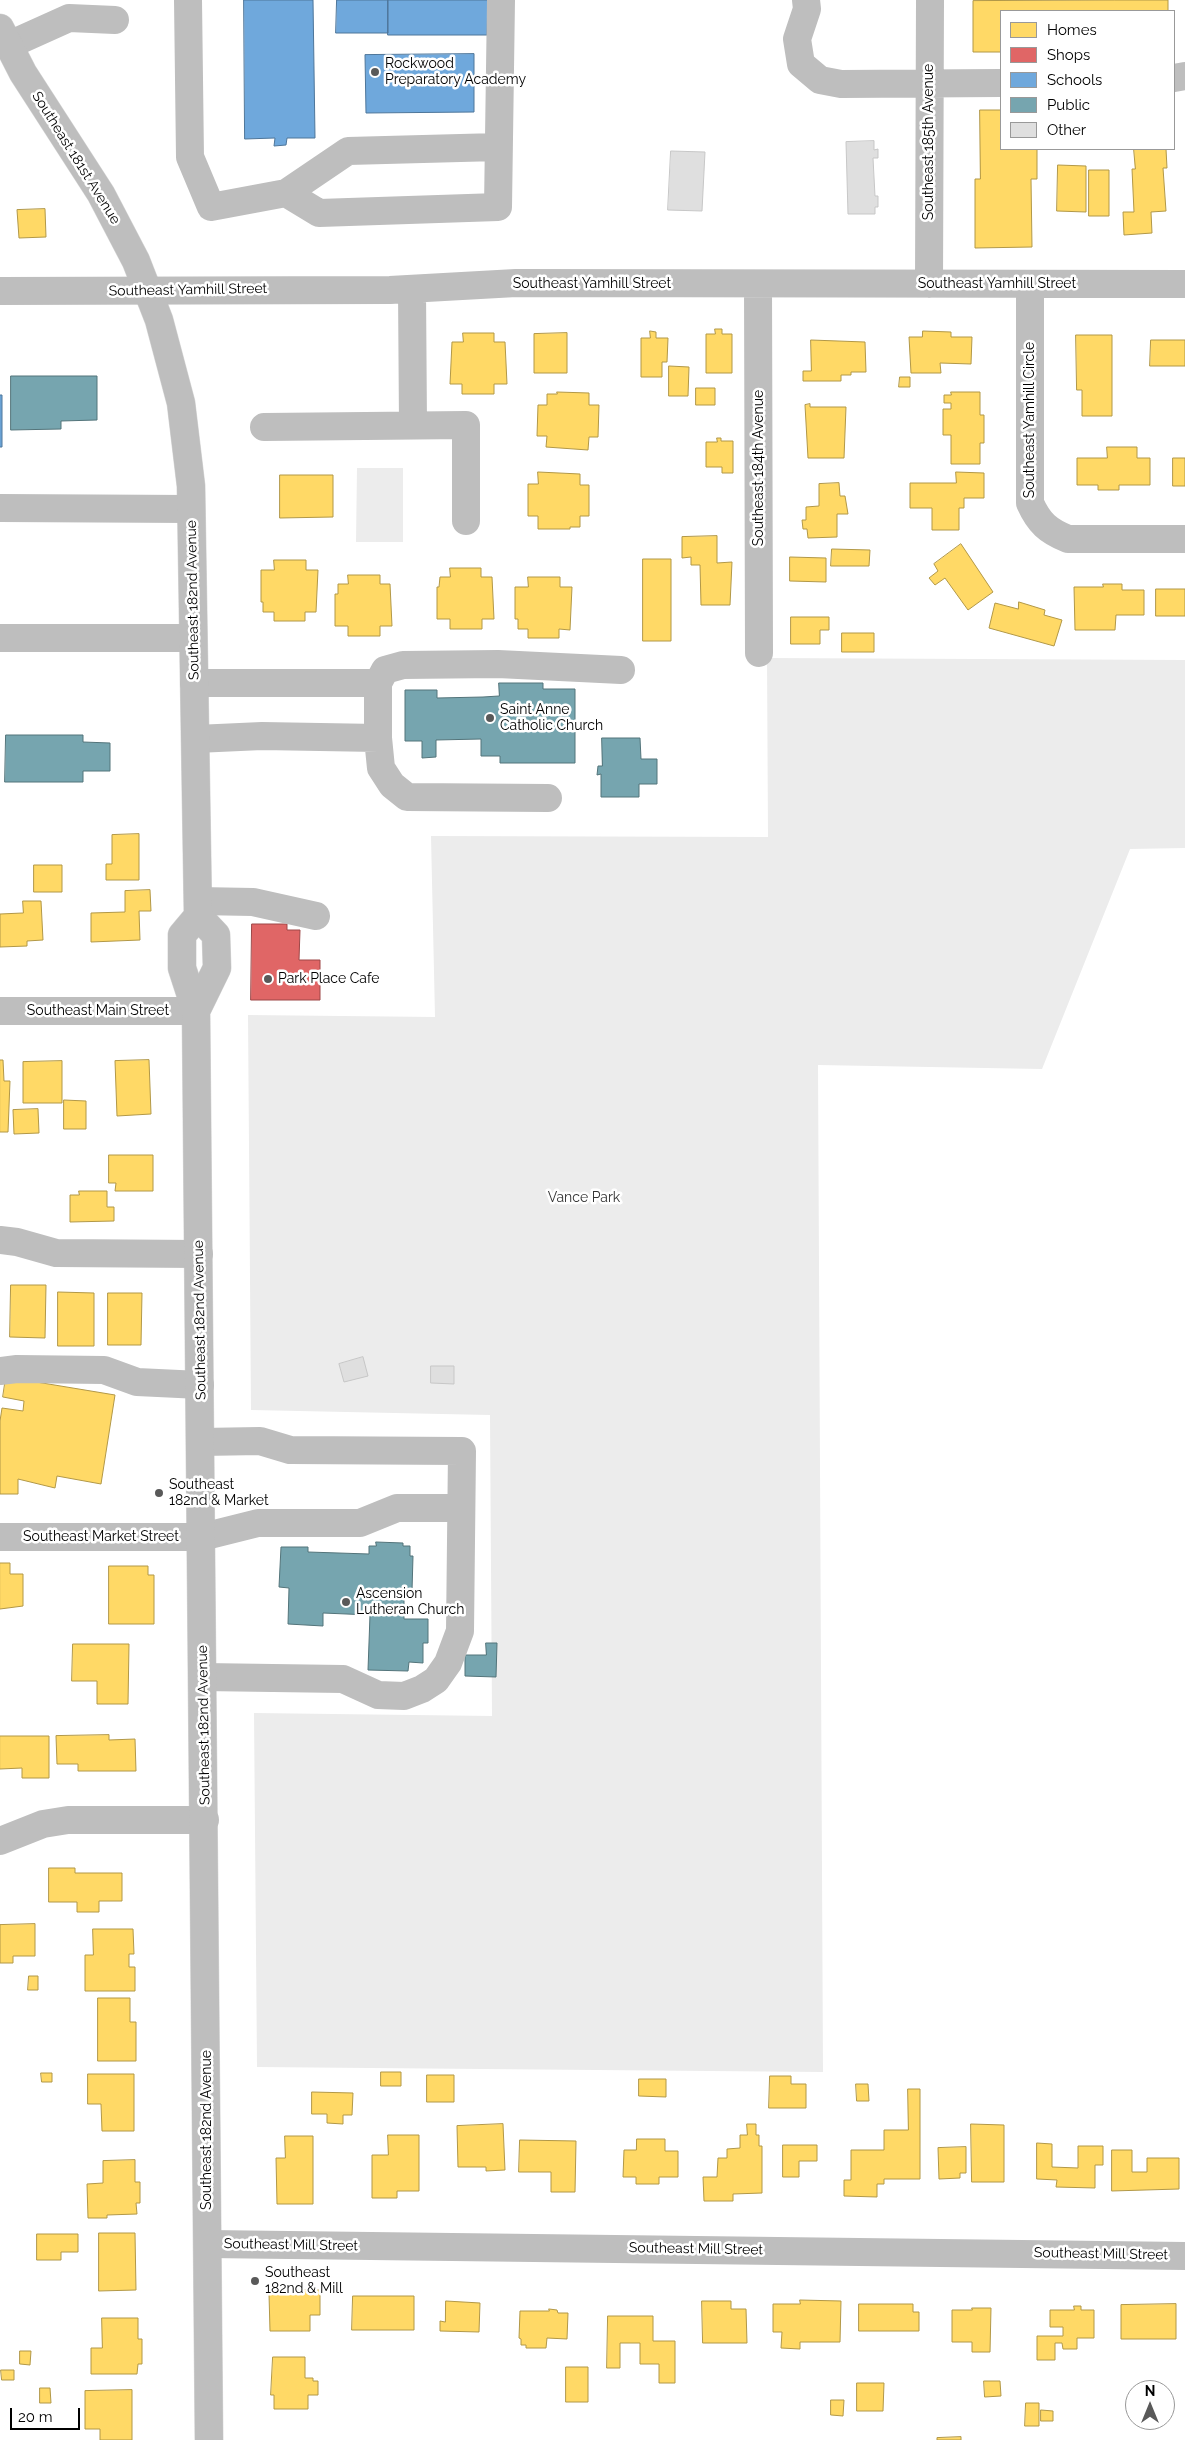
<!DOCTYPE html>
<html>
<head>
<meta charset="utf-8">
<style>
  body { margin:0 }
  #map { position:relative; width:1185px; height:2440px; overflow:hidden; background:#fff; font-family:Raleway,sans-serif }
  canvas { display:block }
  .legend { position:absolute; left:1000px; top:10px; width:175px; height:140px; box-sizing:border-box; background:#fff; border:1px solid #999; margin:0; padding:6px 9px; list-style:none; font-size:15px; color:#000 }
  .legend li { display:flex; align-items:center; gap:10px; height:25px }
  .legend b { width:25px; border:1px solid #999 }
  .north { position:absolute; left:1125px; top:2380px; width:50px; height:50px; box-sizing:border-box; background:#fff; border:1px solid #999; border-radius:50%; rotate:0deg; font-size:14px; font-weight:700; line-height:20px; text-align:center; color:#000 }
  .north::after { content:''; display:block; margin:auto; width:18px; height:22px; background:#595959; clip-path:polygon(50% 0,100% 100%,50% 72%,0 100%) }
  .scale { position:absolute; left:10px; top:2408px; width:70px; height:22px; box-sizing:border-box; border:2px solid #000; border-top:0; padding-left:6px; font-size:15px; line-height:18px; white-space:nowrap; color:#000; -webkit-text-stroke:4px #fff; paint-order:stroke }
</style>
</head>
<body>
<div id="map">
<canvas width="1185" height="2440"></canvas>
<ul class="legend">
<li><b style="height:14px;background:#ffd966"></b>Homes</li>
<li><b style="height:14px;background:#e06666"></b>Shops</li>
<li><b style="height:14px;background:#6fa8dc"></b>Schools</li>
<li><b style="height:14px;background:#76a5af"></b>Public</li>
<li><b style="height:14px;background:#dfdfdf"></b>Other</li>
</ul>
<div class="north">N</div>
<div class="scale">20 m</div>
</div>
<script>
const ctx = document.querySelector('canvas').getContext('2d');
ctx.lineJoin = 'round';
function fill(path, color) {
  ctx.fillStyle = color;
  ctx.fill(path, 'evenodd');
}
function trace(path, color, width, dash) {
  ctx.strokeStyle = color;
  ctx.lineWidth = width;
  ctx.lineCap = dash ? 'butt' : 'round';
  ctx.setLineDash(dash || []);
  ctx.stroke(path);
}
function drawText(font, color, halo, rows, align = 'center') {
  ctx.font = font + ' Raleway,sans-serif';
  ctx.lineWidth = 5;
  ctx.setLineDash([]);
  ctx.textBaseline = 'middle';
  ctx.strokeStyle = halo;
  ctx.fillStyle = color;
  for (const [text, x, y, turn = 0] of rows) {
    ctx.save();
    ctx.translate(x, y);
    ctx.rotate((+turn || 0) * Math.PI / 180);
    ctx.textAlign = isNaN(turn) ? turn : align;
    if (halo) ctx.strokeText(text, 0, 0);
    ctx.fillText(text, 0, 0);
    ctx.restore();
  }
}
const green = new Path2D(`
  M 357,468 L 403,468 L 403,542 L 356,542 Z
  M 767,658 L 1185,660 L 1185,848 L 1130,849 L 1042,1069 L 818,1065 L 823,2072 L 257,2067 L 254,1713 L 492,1716 L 490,1415 L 251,1410 L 248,1015 L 435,1017 L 431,836 L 768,837 Z`);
const homes = new Path2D(`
  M 1115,0 L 1168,0 L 1168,11 L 1001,11 L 1001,52 L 973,52 L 973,1 Z
  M 980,110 L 1001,110 L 1001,149 L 1037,149 L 1037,179 L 1031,179 L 1032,247 L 975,248 L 975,179 L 980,179 Z
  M 1134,149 L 1166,149 L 1167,168 L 1163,168 L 1166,211 L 1151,212 L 1152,233 L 1124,235 L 1123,212 L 1134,212 L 1132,169 L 1135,169 Z
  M 1058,165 L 1086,166 L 1086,212 L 1057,211 Z
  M 1089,170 L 1109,170 L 1109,216 L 1089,216 Z
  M 45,209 L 46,237 L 19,238 L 17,210 Z
  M 715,329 L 722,329 L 722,334 L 732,334 L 732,373 L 706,373 L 706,334 L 715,334 Z
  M 650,331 L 656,332 L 656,338 L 668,338 L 667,362 L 662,362 L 662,377 L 641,377 L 641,338 L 650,338 Z
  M 923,331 L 951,332 L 951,337 L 972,337 L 971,364 L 940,363 L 941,373 L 911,373 L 909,337 L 922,337 Z
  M 463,333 L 494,333 L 494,342 L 505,342 L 507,384 L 494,384 L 494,394 L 462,394 L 462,384 L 450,384 L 452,342 L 463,342 Z
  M 567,333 L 567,373 L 534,373 L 534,334 Z
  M 1076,335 L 1112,335 L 1112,416 L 1082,416 L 1082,390 L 1077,390 Z
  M 811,340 L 865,342 L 866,372 L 851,372 L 851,375 L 841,375 L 841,381 L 803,381 L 803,371 L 811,371 Z
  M 1151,340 L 1185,340 L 1185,366 L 1150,366 Z
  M 669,366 L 689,367 L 688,396 L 669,396 Z
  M 900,377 L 910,377 L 910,387 L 899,387 Z
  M 696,388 L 715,388 L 715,405 L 696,405 Z
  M 557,392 L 589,393 L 589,405 L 599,405 L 598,437 L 589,437 L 588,450 L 546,447 L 547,436 L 537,436 L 538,405 L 547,405 L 547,394 L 557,394 Z
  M 951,392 L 980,392 L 980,415 L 984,415 L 984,443 L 980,443 L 980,464 L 951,464 L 951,435 L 943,435 L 943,409 L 951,409 L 951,403 L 944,403 L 944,395 L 951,395 Z
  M 810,404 L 810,407 L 846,407 L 844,458 L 808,458 L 805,405 Z
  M 717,438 L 721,438 L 721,441 L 733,441 L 733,473 L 722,473 L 722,467 L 706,467 L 706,442 L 717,442 Z
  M 1107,447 L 1137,447 L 1137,458 L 1150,458 L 1150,485 L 1119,485 L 1119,490 L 1098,490 L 1098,485 L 1077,485 L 1077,458 L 1107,458 Z
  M 1173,458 L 1185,458 L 1185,486 L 1173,486 Z
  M 538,472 L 580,474 L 580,485 L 589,485 L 589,516 L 580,516 L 580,527 L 570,527 L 570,529 L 538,529 L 538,516 L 528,516 L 528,484 L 538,484 Z
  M 956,472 L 984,473 L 984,498 L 964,498 L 964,508 L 959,508 L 959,530 L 932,530 L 932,508 L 910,508 L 910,483 L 956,483 Z
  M 280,475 L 333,475 L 333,517 L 280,518 Z
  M 839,483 L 840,496 L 845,496 L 848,514 L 837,514 L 837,537 L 808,538 L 807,529 L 803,529 L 802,520 L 806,520 L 806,507 L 819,506 L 819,484 Z
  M 717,536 L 717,563 L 732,562 L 730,605 L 701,605 L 700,565 L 691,565 L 691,557 L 682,558 L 682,537 Z
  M 961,544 L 993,592 L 968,610 L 945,578 L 935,585 L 929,578 L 938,571 L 934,564 Z
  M 832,549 L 870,550 L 869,566 L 831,566 Z
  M 790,557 L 826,558 L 826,582 L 790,581 Z
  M 643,559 L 671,559 L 671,641 L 643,641 Z
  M 274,560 L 306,560 L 306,570 L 318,570 L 316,612 L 305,612 L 305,621 L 274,621 L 274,612 L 263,612 L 263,602 L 261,602 L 261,570 L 274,570 Z
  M 450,568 L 481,568 L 481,577 L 492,577 L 494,619 L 482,619 L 482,629 L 450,629 L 450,619 L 437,619 L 437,587 L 439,587 L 440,577 L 450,577 Z
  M 348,575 L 380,575 L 380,584 L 390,584 L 392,626 L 380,626 L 380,636 L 348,636 L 348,626 L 335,626 L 335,594 L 338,594 L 338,584 L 348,584 Z
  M 528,577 L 560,577 L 560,587 L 572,587 L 570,630 L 559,629 L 559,638 L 528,638 L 528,629 L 518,629 L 518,619 L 515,619 L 515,587 L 528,587 Z
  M 1103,584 L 1122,584 L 1122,590 L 1144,590 L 1144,615 L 1116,615 L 1115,630 L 1075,630 L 1074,587 L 1103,587 Z
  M 1156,589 L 1185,589 L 1185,616 L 1156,616 Z
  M 1019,602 L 1045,610 L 1044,615 L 1062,620 L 1054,646 L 989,628 L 995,603 L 1018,609 Z
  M 791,617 L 829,617 L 829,630 L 820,630 L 820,644 L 791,644 Z
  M 842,633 L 874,633 L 874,652 L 842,652 Z
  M 139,834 L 139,880 L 106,880 L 106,864 L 112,864 L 112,835 Z
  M 34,865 L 62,865 L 62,892 L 34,892 Z
  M 150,890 L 151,911 L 139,911 L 140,940 L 91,942 L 91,913 L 125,912 L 125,891 Z
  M 23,901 L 41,901 L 43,940 L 27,941 L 27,946 L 0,947 L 0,914 L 23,913 Z
  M 0,1060 L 3,1060 L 4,1081 L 10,1081 L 8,1132 L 0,1132 Z
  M 149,1060 L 151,1114 L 117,1116 L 115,1061 Z
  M 62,1061 L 62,1103 L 23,1103 L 23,1062 Z
  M 64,1100 L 86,1101 L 86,1129 L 64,1129 Z
  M 38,1109 L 39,1133 L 14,1134 L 13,1110 Z
  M 109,1155 L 153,1155 L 153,1191 L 115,1191 L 116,1183 L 109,1183 Z
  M 79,1191 L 107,1191 L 107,1207 L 114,1207 L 114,1221 L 70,1222 L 70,1195 L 79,1195 Z
  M 11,1285 L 46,1285 L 45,1338 L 10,1337 Z
  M 58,1292 L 94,1293 L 94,1346 L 58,1346 Z
  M 108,1293 L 142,1293 L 141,1345 L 108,1345 Z
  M 6,1377 L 115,1395 L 101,1484 L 57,1476 L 55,1488 L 18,1479 L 18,1494 L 0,1494 L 0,1421 L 2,1408 L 23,1411 L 24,1401 L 3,1397 Z
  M 0,1563 L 10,1563 L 10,1574 L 23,1574 L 23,1606 L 0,1609 Z
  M 109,1566 L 148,1566 L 148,1575 L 154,1575 L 154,1624 L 109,1624 Z
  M 73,1644 L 129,1644 L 128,1704 L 97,1704 L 97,1681 L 72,1681 Z
  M 109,1735 L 109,1740 L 135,1739 L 136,1771 L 78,1771 L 78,1764 L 57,1764 L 56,1736 Z
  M 0,1736 L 49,1736 L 49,1778 L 22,1778 L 22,1768 L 0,1769 Z
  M 49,1868 L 75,1868 L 75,1873 L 122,1873 L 122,1901 L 99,1901 L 99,1912 L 77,1912 L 77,1902 L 49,1902 Z
  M 35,1924 L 35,1956 L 13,1956 L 13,1963 L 0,1963 L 0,1925 Z
  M 93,1929 L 133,1929 L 134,1954 L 129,1954 L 129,1967 L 135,1967 L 135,1991 L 85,1991 L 85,1955 L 93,1955 Z
  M 29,1976 L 38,1976 L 38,1990 L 28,1990 Z
  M 98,1998 L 130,1998 L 130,2022 L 136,2022 L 136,2061 L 98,2061 Z
  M 381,2072 L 401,2072 L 401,2086 L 381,2086 Z
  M 41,2073 L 52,2073 L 52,2082 L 42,2082 Z
  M 88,2074 L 134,2074 L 134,2131 L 102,2131 L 101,2104 L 88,2104 Z
  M 427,2075 L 454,2075 L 454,2102 L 427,2102 Z
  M 770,2076 L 791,2076 L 791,2084 L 806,2084 L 806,2108 L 769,2108 Z
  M 639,2079 L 666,2079 L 666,2097 L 639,2096 Z
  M 856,2084 L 868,2084 L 869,2101 L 857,2101 Z
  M 908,2089 L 920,2089 L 920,2179 L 884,2179 L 884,2184 L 877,2184 L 877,2197 L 844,2196 L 844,2180 L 851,2180 L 851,2150 L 884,2150 L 884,2130 L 908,2130 Z
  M 312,2092 L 353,2093 L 352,2115 L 343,2115 L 343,2124 L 327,2123 L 327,2114 L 312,2114 Z
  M 503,2124 L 505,2170 L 486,2171 L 486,2167 L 458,2167 L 457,2126 Z
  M 747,2124 L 756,2124 L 756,2135 L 759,2135 L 759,2146 L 762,2146 L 762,2193 L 733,2194 L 733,2201 L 704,2201 L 703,2177 L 717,2177 L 718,2158 L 727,2158 L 727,2149 L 740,2148 L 740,2135 L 747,2135 Z
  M 971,2124 L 1004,2125 L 1004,2182 L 972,2182 Z
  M 388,2135 L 419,2135 L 419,2191 L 397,2191 L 397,2198 L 372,2198 L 372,2155 L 388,2155 Z
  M 285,2136 L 313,2136 L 313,2204 L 277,2204 L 276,2158 L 285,2158 Z
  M 637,2139 L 665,2139 L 665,2151 L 678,2151 L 678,2177 L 659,2177 L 659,2184 L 636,2184 L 636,2177 L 623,2177 L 624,2150 L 636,2150 Z
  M 520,2140 L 576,2141 L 575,2192 L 551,2192 L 551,2172 L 519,2172 Z
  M 1037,2143 L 1052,2144 L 1052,2167 L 1078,2168 L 1078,2146 L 1103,2146 L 1103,2165 L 1095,2165 L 1095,2188 L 1056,2187 L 1057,2180 L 1037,2179 Z
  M 783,2145 L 817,2145 L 817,2161 L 799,2161 L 799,2177 L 783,2177 Z
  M 966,2147 L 966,2173 L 960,2173 L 960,2178 L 939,2179 L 938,2148 Z
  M 1112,2150 L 1132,2150 L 1132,2172 L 1147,2172 L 1147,2158 L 1179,2158 L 1179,2189 L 1112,2191 Z
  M 135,2160 L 135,2182 L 140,2182 L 140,2203 L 136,2203 L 137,2214 L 107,2215 L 107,2218 L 88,2218 L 87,2184 L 103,2183 L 103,2161 Z
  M 99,2233 L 135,2233 L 136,2290 L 99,2291 Z
  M 37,2234 L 78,2234 L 78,2252 L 61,2252 L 61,2260 L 37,2260 Z
  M 291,2289 L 320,2290 L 320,2315 L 310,2315 L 310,2331 L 270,2331 L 269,2294 L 291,2293 Z
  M 353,2296 L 414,2296 L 414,2330 L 352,2330 Z
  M 800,2300 L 841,2301 L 840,2342 L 800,2342 L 800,2349 L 781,2348 L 782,2332 L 773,2332 L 773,2304 L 800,2304 Z
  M 446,2301 L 480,2303 L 479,2332 L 440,2331 L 440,2321 L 445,2322 Z
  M 702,2301 L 731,2301 L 731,2309 L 746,2309 L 747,2343 L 703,2343 Z
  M 859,2304 L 913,2304 L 913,2312 L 919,2312 L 919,2331 L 859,2331 Z
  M 1176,2304 L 1176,2339 L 1121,2339 L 1121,2305 Z
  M 1074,2306 L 1081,2306 L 1081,2310 L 1094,2310 L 1094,2338 L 1077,2338 L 1077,2349 L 1063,2349 L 1062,2343 L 1055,2343 L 1055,2360 L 1037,2360 L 1037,2336 L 1063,2336 L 1063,2327 L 1050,2327 L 1050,2310 L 1074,2310 Z
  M 972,2308 L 991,2308 L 990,2352 L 972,2352 L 972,2342 L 952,2342 L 952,2310 L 972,2310 Z
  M 549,2309 L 557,2310 L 558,2313 L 568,2313 L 567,2339 L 547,2338 L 546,2348 L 526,2348 L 526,2345 L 521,2345 L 521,2339 L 519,2338 L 520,2311 L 549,2311 Z
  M 608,2316 L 653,2316 L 653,2341 L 675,2341 L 675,2383 L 659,2383 L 659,2364 L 640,2364 L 640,2343 L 620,2343 L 620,2368 L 607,2368 Z
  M 102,2318 L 138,2318 L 138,2339 L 142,2339 L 142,2364 L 138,2364 L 137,2374 L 91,2374 L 91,2348 L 102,2348 Z
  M 20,2351 L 31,2351 L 30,2365 L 20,2364 Z
  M 273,2357 L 305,2357 L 305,2378 L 313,2378 L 313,2381 L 318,2381 L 318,2395 L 308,2395 L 308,2409 L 274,2409 L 274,2395 L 271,2395 Z
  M 566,2367 L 588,2367 L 588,2402 L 566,2402 Z
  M 1,2370 L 14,2370 L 14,2380 L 2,2380 Z
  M 984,2381 L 1000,2381 L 1001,2396 L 985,2397 Z
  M 857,2383 L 884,2383 L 883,2411 L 857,2411 Z
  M 40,2388 L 50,2388 L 51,2403 L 40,2403 Z
  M 132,2390 L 132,2440 L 100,2440 L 100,2429 L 85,2429 L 85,2391 Z
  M 831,2400 L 844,2400 L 843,2416 L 831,2415 Z
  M 1026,2403 L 1039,2403 L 1039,2426 L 1025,2426 Z
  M 1041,2410 L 1053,2411 L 1053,2421 L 1041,2421 Z
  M 961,2437 L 961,2440 L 937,2440 L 937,2438 Z`);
const shops = new Path2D(`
  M 252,924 L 287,924 L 287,930 L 300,930 L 299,960 L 320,960 L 320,1000 L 251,1000 Z`);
const schools = new Path2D(`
  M 244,0 L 313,0 L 315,138 L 287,138 L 286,145 L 274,146 L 275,138 L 245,139 Z
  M 337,0 L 388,0 L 388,33 L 336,33 Z
  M 388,0 L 488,0 L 487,35 L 388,35 Z
  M 474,54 L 474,112 L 366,113 L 365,55 Z
  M 0,395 L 2,395 L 2,447 L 0,447 Z`);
const public = new Path2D(`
  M 11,376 L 97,376 L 97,420 L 61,421 L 61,429 L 11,430 Z
  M 499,683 L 543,683 L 543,689 L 575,689 L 575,763 L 500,763 L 500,756 L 481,756 L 481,739 L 436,740 L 436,757 L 422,758 L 422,741 L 405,741 L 405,690 L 437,690 L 437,698 L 483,697 L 499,696 Z
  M 6,735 L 83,735 L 83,742 L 110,743 L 110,771 L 83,771 L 83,782 L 5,782 Z
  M 602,738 L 640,738 L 641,759 L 657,759 L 657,784 L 639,784 L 639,797 L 601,797 L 601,774 L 597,775 L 598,766 L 602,766 Z
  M 376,1542 L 403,1543 L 403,1546 L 410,1546 L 410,1556 L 413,1556 L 412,1591 L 404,1591 L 404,1619 L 428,1619 L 428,1643 L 423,1643 L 423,1663 L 409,1662 L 408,1671 L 368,1670 L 370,1615 L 323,1613 L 323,1626 L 288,1624 L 289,1588 L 279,1587 L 281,1547 L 308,1547 L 308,1552 L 369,1554 L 369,1546 L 376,1546 Z
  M 486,1643 L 497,1643 L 496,1677 L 465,1676 L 465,1655 L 486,1655 Z`);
const building = new Path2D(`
  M 874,141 L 874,150 L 878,149 L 878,158 L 873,158 L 875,196 L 878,196 L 878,207 L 875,207 L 875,214 L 848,214 L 846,142 Z
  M 671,151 L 705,152 L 702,211 L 668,210 Z
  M 363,1357 L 368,1376 L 344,1382 L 339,1364 Z
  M 431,1366 L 454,1366 L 454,1384 L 431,1383 Z`);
const minor = new Path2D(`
  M 188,0 L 190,157 L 211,207 L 286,193 L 348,151 L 498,147
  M 806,0 L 807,9 L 797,39 L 801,64 L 820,80 L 841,84 L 1001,83
  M 9,45 L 69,18 L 115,20
  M 1174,78 L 1185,76
  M 286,193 L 319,213 L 498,207 L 501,0
  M 758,284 L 759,653
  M 929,284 L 930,0
  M 1030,284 L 1030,503 C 1039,523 1048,531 1068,539 L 1185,539
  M 412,289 L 413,425
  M 0,291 L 390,290 L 516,283 L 1185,284
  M 264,427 L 466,425 L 466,521
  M 0,508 L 191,509
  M 0,638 L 193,638
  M 194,683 L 378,683
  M 196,739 L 262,736 L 378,738
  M 548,798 L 407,797 L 392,785 L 381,768 L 378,738 L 378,683 L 385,670 L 403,665 L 498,664 L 621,670
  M 198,901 L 253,902 L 316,916
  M 0,1011 L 196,1011
  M 0,1240 L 17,1242 L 56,1253 L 199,1254
  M 0,1371 L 17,1369 L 104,1370 L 137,1382 L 200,1385
  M 201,1442 L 260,1441 L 290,1450 L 462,1451 L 460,1631 L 448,1663 L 436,1680 L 422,1689 L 404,1696 L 378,1695 L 343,1679 L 203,1677
  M 0,1537 L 202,1537 L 258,1523 L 360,1523 L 397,1508 L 461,1508
  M 0,1841 L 43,1824 L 68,1820 L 205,1820
  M 208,2244 L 1185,2256`);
const major = new Path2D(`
  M 0,28 L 23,73 L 101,194 L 136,261 L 159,320 L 181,403 L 191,486 L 198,916 L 216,935 L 217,968 L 196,1011
  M 198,916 L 182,935 L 182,968 L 196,1011 L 209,2440`);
const markers = [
  [375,72,5,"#595959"],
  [490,718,5,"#595959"],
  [268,979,5,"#595959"],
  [159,1493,5,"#595959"],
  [346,1602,5,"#595959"],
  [255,2281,5,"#595959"]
];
const poiNames = [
  ["Rockwood",385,64],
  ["Preparatory Academy",385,80],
  ["Saint Anne",500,710],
  ["Catholic Church",500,726],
  ["Park Place Cafe",278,979],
  ["Southeast",169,1485],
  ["182nd & Market",169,1501],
  ["Ascension",356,1594],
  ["Lutheran Church",356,1610],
  ["Southeast",265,2273],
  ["182nd & Mill",265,2289]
];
const streetNames = [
  ["Southeast 185th Avenue",929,142,-90],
  ["Southeast 181st Avenue",76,158,58],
  ["Southeast Yamhill Street",592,284],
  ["Southeast Yamhill Street",997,284],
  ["Southeast Yamhill Street",188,290,-1],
  ["Southeast Yamhill Circle",1030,420,-90],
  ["Southeast 184th Avenue",759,468,-90],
  ["Southeast 182nd Avenue",193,600,-91],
  ["Southeast Main Street",98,1011],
  ["Southeast 182nd Avenue",200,1320,-91],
  ["Southeast Market Street",101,1537],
  ["Southeast 182nd Avenue",204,1725,-91],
  ["Southeast 182nd Avenue",207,2130,-90],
  ["Southeast Mill Street",291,2245,1],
  ["Southeast Mill Street",696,2249,1],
  ["Southeast Mill Street",1101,2254,1]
];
const parkNames = [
  ["Vance Park",584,1198]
];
fill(green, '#ececec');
fill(homes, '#ffd966');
trace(homes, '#b29847', 1);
fill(shops, '#e06666');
trace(shops, '#9d4747', 1);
fill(schools, '#6fa8dc');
trace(schools, '#4e769a', 1);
fill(public, '#76a5af');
trace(public, '#53747a', 1);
fill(building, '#dfdfdf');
trace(building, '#c7c7c7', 1);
trace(major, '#dbdbdb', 29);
trace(minor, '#bebebe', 28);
trace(major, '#bebebe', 28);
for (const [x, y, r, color] of markers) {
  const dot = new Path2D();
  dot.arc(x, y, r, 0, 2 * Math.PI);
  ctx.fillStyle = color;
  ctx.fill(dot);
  trace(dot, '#fff', 2);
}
drawText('14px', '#000', '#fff', poiNames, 'left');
drawText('14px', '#000', '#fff', streetNames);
drawText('14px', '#333', '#fff', parkNames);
</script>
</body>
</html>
